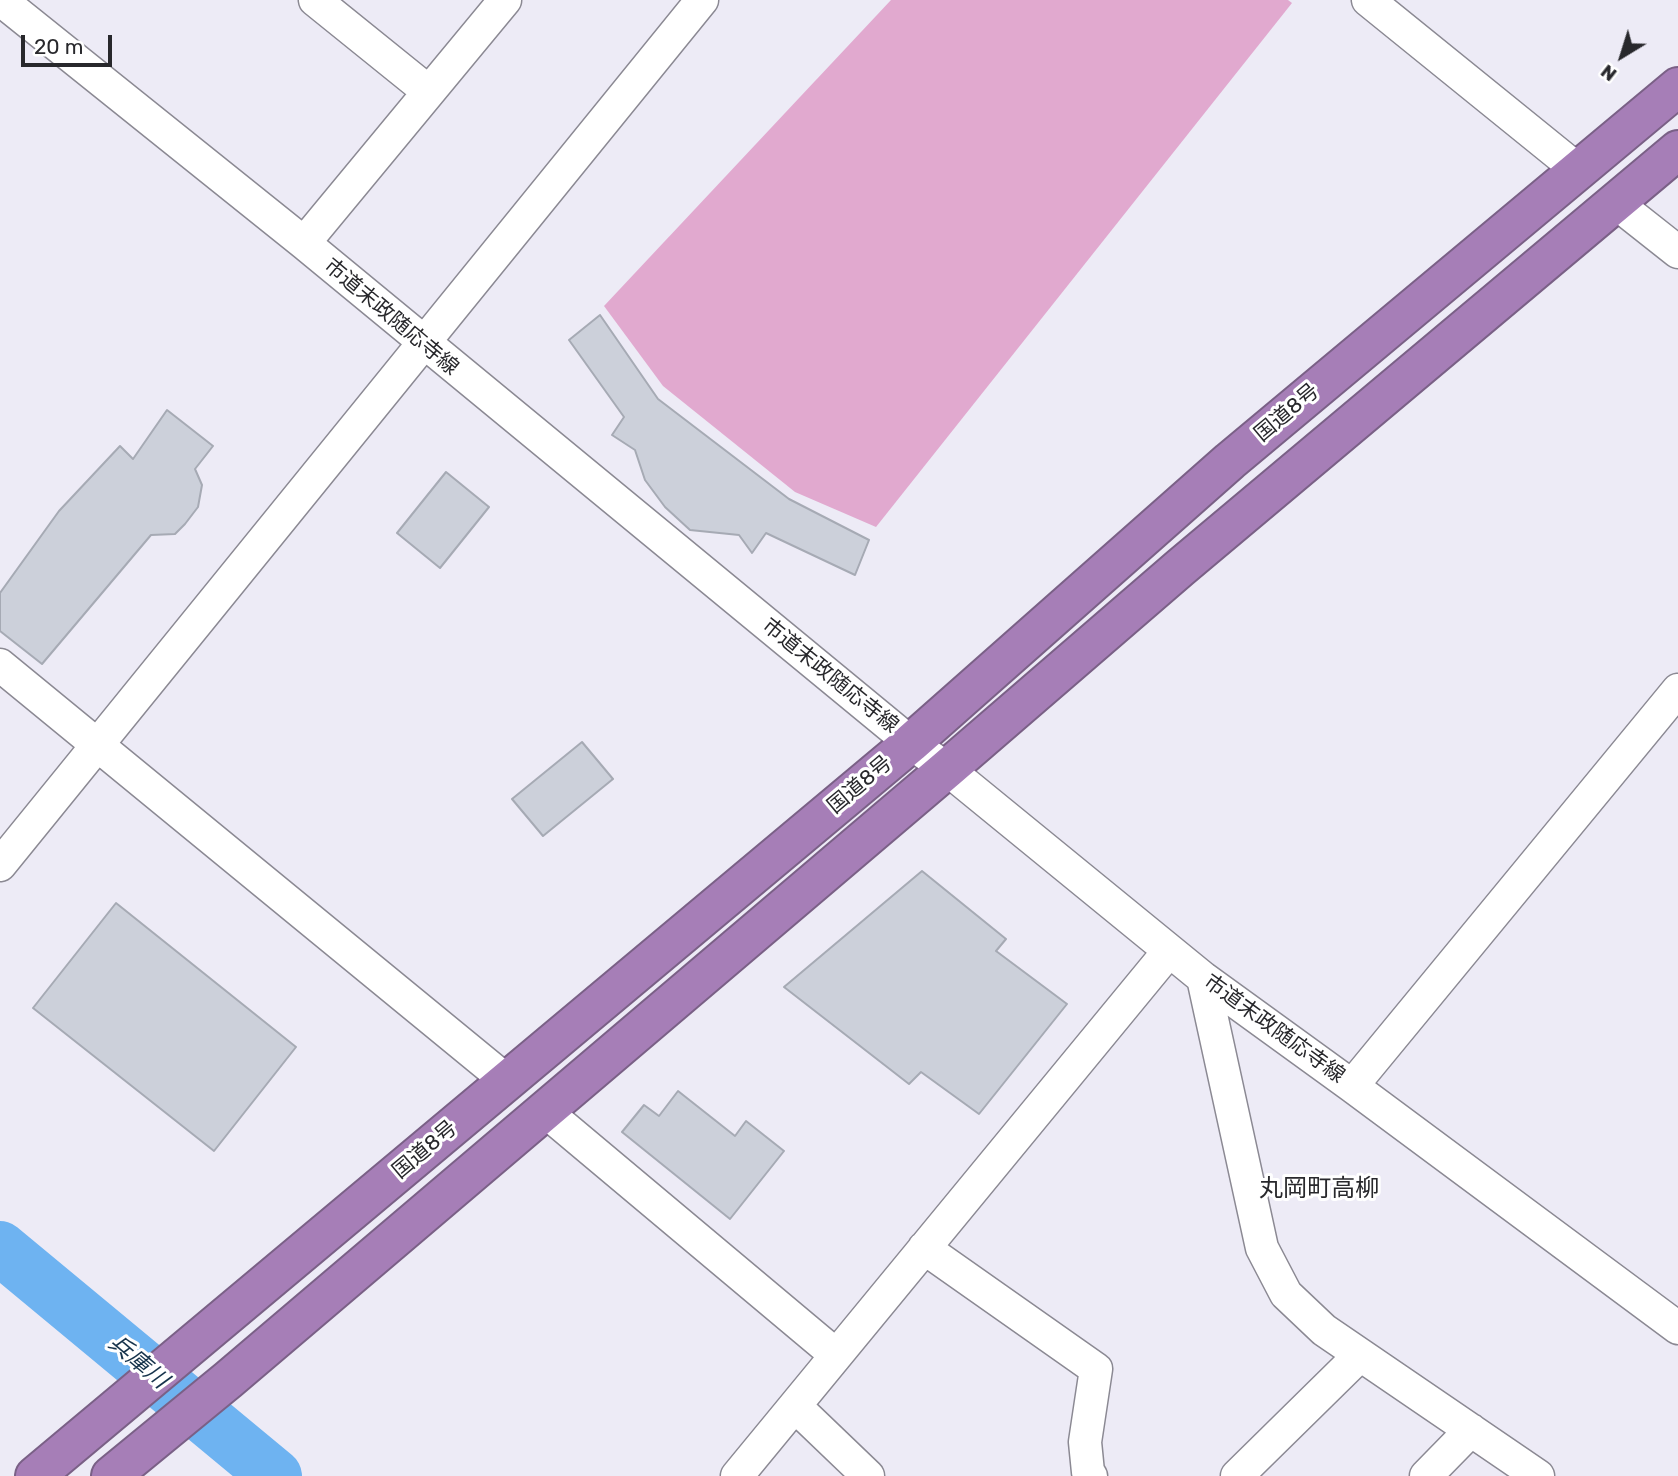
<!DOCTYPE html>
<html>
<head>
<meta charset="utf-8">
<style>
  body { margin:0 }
  #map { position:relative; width:1678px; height:1476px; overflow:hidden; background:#edebf6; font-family:Rubik,sans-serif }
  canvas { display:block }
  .north { position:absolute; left:1587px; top:21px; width:70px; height:70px; -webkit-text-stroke:5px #fff; paint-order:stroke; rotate:218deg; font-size:19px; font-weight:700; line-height:28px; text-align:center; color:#28282c }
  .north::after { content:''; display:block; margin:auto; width:24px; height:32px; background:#28282c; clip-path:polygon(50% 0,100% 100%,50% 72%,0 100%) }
  .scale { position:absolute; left:21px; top:35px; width:91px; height:32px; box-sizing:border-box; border:4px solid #28282c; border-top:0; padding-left:9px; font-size:21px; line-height:24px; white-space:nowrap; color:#28282c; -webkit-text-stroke:5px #fff; paint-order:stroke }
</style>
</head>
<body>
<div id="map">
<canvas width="1678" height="1476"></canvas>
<div class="north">N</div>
<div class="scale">20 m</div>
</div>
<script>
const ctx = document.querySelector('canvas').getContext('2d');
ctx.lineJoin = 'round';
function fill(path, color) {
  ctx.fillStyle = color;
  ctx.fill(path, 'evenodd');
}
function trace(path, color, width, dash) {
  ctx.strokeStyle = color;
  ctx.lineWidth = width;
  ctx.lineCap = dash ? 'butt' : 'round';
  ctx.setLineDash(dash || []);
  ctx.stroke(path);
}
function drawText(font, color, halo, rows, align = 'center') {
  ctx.font = font + ' Rubik,"Noto Sans JP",sans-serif';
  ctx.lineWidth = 6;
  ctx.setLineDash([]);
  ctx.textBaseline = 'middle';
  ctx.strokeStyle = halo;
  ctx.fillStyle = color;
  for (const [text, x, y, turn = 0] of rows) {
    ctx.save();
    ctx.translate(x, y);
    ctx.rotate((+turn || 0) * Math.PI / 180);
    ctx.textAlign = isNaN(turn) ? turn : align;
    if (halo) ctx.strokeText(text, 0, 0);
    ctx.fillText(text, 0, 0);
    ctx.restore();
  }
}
const green = new Path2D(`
  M 891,0 L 1288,0 L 1292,3 L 876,527 L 795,492 L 663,386 L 604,306 Z`);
const river = new Path2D(`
  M 0,1248 L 275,1476`);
const building = new Path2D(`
  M 600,315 L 658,399 L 789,499 L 869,540 L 855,575 L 766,533 L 752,553 L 739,535 L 690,530 L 665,507 L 645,480 L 635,450 L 612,435 L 624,417 L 569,340 Z
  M 167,410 L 213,446 L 195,469 L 202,485 L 198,507 L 185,524 L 175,534 L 151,535 L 42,664 L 0,631 L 0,593 L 59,511 L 120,446 L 133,459 Z
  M 446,472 L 489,507 L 440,568 L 397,533 Z
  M 582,742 L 613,779 L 543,836 L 512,799 Z
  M 922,871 L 1006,939 L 996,951 L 1067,1004 L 979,1114 L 921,1072 L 909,1084 L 784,987 Z
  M 116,903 L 296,1047 L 214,1151 L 33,1008 Z
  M 678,1091 L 735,1136 L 746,1121 L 784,1151 L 730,1219 L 622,1132 L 644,1105 L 659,1116 Z`);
const minor = new Path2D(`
  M 1,0 L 304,243 L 911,743 L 947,769 L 1203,978 L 1352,1086 L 1678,1328
  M 315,0 L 429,92
  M 1368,0 L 1578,170
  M 1616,203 L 1678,252
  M 304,243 L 505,0
  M 0,665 L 507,1081
  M 0,865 L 702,0
  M 1203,978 L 1262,1248 L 1286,1294 L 1324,1330 L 1538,1476
  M 1352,1086 L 1678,690
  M 545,1111 L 836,1355
  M 924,1248 L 1096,1369 L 1085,1442 L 1088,1472 L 1091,1476
  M 795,1406 L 868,1476
  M 737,1476 L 1169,951
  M 1237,1476 L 1360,1355
  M 1426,1476 L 1471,1430`);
const highway = new Path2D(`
  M 35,1476 L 911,743 L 1230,461 L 1678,87
  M 111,1476 L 228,1380 L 947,769 L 1181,567 L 1678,150`);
const streetNames = [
  ["市道末政随応寺線",391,317,40],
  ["国道8号",1287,413,-40],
  ["市道末政随応寺線",830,676,39],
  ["国道8号",860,785,-40],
  ["市道末政随応寺線",1274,1029,36],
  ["国道8号",425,1150,-40]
];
const waterNames = [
  ["兵庫川",138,1362,40]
];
const quarterNames = [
  ["丸岡町高柳",1319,1189]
];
fill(green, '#e1a9cf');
trace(river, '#6eb3f1', 54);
fill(building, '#ccd0da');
trace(building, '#a6aab4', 2);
trace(minor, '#8b8993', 35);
trace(highway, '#7a6086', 42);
trace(minor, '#fff', 32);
trace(highway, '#a67eb7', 38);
drawText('21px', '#28282c', '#fff', streetNames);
drawText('italic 23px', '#16334c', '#fff', waterNames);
drawText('24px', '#28282c', '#fff', quarterNames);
</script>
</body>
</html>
